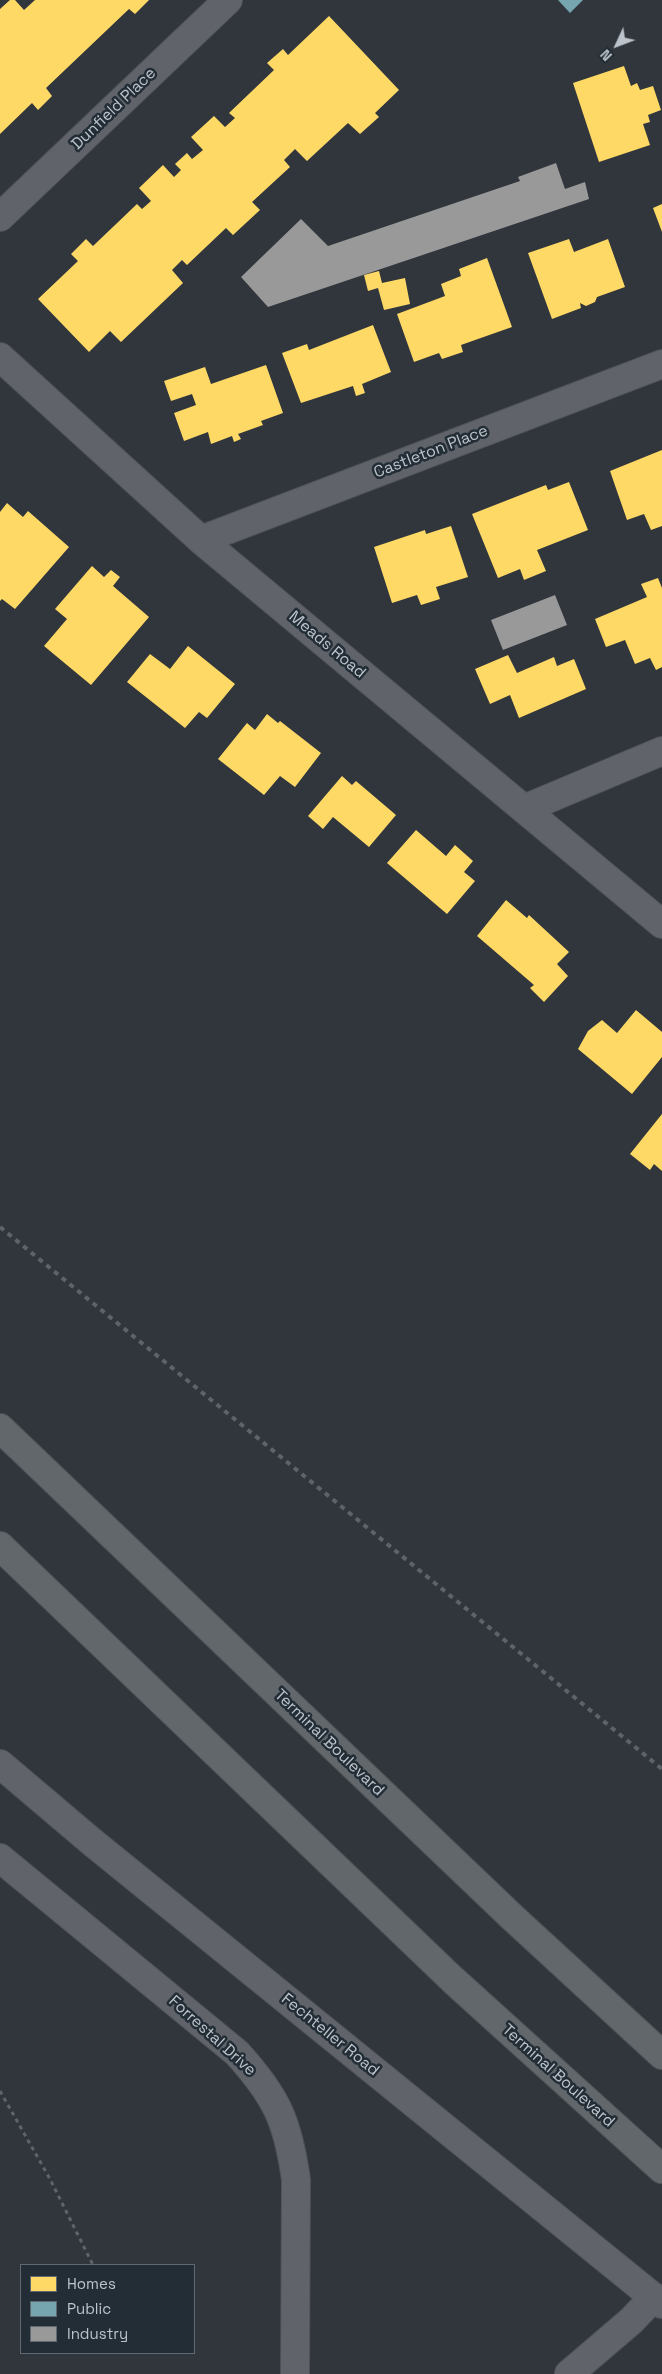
<!DOCTYPE html>
<html>
<head>
<meta charset="utf-8">
<style>
  body { margin:0 }
  #map { position:relative; width:662px; height:2374px; overflow:hidden; background:#30363c; font-family:"Space Grotesk",sans-serif }
  canvas { display:block }
  .legend { position:absolute; left:20px; top:2264px; width:175px; height:90px; box-sizing:border-box; background:#232d36; border:1px solid #606972; margin:0; padding:6px 9px; list-style:none; font-size:15px; color:#bcc3cb }
  .legend li { display:flex; align-items:center; gap:10px; height:25px }
  .legend b { width:25px; border:1px solid #606972 }
  .north { position:absolute; left:592px; top:20px; width:50px; height:50px; -webkit-text-stroke:4px #232d36; paint-order:stroke; rotate:227deg; font-size:14px; font-weight:700; line-height:20px; text-align:center; color:#bcc3cb }
  .north::after { content:''; display:block; margin:auto; width:18px; height:22px; background:#bcc3cb; clip-path:polygon(50% 0,100% 100%,50% 72%,0 100%) }
</style>
</head>
<body>
<div id="map">
<canvas width="662" height="2374"></canvas>
<ul class="legend">
<li><b style="height:14px;background:#ffd966"></b>Homes</li>
<li><b style="height:14px;background:#76a5af"></b>Public</li>
<li><b style="height:14px;background:#999"></b>Industry</li>
</ul>
<div class="north">N</div>
</div>
<script>
const ctx = document.querySelector('canvas').getContext('2d');
ctx.lineJoin = 'round';
function fill(path, color) {
  ctx.fillStyle = color;
  ctx.fill(path, 'evenodd');
}
function trace(path, color, width, dash) {
  ctx.strokeStyle = color;
  ctx.lineWidth = width;
  ctx.lineCap = dash ? 'butt' : 'round';
  ctx.setLineDash(dash || []);
  ctx.stroke(path);
}
function drawText(font, color, halo, rows, align = 'center') {
  ctx.font = font + ' "Space Grotesk",sans-serif';
  ctx.lineWidth = 5;
  ctx.setLineDash([]);
  ctx.textBaseline = 'middle';
  ctx.strokeStyle = halo;
  ctx.fillStyle = color;
  for (const [text, x, y, turn = 0] of rows) {
    ctx.save();
    ctx.translate(x, y);
    ctx.rotate((+turn || 0) * Math.PI / 180);
    ctx.textAlign = isNaN(turn) ? turn : align;
    if (halo) ctx.strokeText(text, 0, 0);
    ctx.fillText(text, 0, 0);
    ctx.restore();
  }
}
const homes = new Path2D(`
  M 10,0 L 15,0 L 24,10 L 35,0 L 149,0 L 135,14 L 129,9 L 46,88 L 52,96 L 38,110 L 32,103 L 0,134 L 0,9 Z
  M 329,16 L 399,90 L 375,113 L 379,117 L 360,134 L 348,123 L 307,161 L 295,149 L 284,160 L 290,167 L 252,202 L 260,210 L 233,235 L 226,228 L 187,265 L 182,260 L 172,270 L 183,283 L 121,342 L 110,331 L 89,352 L 38,299 L 78,261 L 71,254 L 86,239 L 93,246 L 137,204 L 142,209 L 151,201 L 139,188 L 163,165 L 174,177 L 181,170 L 175,164 L 187,153 L 192,159 L 203,150 L 191,137 L 214,116 L 225,127 L 235,118 L 229,113 L 274,70 L 267,63 L 283,49 L 288,55 Z
  M 624,66 L 631,86 L 637,83 L 640,90 L 653,86 L 661,110 L 648,115 L 650,122 L 643,124 L 650,145 L 599,162 L 573,83 Z
  M 662,204 L 662,232 L 653,208 Z
  M 569,239 L 574,252 L 608,239 L 625,287 L 597,297 L 595,302 L 586,306 L 580,303 L 581,308 L 552,319 L 528,253 Z
  M 487,258 L 512,327 L 461,345 L 463,352 L 442,359 L 439,353 L 414,362 L 397,314 L 445,296 L 441,284 L 461,276 L 459,269 Z
  M 379,271 L 382,283 L 405,278 L 410,304 L 384,310 L 378,288 L 368,291 L 364,275 Z
  M 373,325 L 391,372 L 362,384 L 365,393 L 356,396 L 353,386 L 301,403 L 282,353 L 307,344 L 309,350 Z
  M 266,365 L 283,413 L 261,421 L 263,425 L 238,434 L 241,439 L 234,442 L 232,436 L 211,444 L 208,432 L 184,441 L 174,413 L 196,405 L 192,394 L 171,401 L 164,381 L 205,367 L 211,384 Z
  M 662,450 L 662,526 L 651,530 L 644,514 L 627,520 L 610,471 Z
  M 569,482 L 588,530 L 537,550 L 546,571 L 524,580 L 520,569 L 498,578 L 472,514 L 546,485 L 548,490 Z
  M 7,503 L 23,517 L 28,511 L 69,547 L 15,609 L 2,599 L 0,601 L 0,512 Z
  M 451,526 L 468,577 L 436,587 L 440,599 L 421,605 L 417,595 L 392,603 L 374,547 L 425,530 L 426,534 Z
  M 92,566 L 104,577 L 111,570 L 120,577 L 113,586 L 149,617 L 91,685 L 44,646 L 67,619 L 55,609 Z
  M 658,578 L 662,588 L 662,667 L 656,670 L 650,658 L 635,664 L 625,640 L 606,647 L 595,619 L 647,597 L 641,584 Z
  M 188,646 L 235,684 L 207,718 L 199,712 L 185,728 L 127,682 L 150,654 L 170,669 Z
  M 508,655 L 517,673 L 554,657 L 557,666 L 574,659 L 586,689 L 519,718 L 510,695 L 490,704 L 475,669 Z
  M 267,714 L 278,723 L 280,721 L 321,753 L 295,787 L 280,776 L 264,795 L 218,759 L 247,723 L 255,730 Z
  M 342,776 L 352,785 L 356,781 L 396,815 L 369,847 L 333,817 L 323,829 L 308,816 Z
  M 416,830 L 446,856 L 455,845 L 473,861 L 464,872 L 475,881 L 447,914 L 387,863 Z
  M 506,900 L 527,918 L 529,915 L 569,952 L 557,964 L 568,976 L 544,1002 L 530,988 L 534,985 L 477,936 Z
  M 636,1010 L 662,1032 L 662,1057 L 632,1094 L 578,1049 L 588,1031 L 602,1020 L 617,1033 Z
  M 662,1114 L 662,1171 L 654,1164 L 650,1170 L 630,1154 Z`);
const public = new Path2D(`
  M 558,0 L 583,0 L 570,13 Z`);
const industry = new Path2D(`
  M 556,163 L 565,189 L 585,182 L 589,199 L 268,307 L 241,277 L 301,219 L 328,246 L 520,181 L 518,177 Z
  M 555,595 L 567,625 L 503,650 L 491,620 Z`);
const path = new Path2D(`
  M 0,2091 L 50,2179 L 93,2265`);
const minor = new Path2D(`
  M 0,217 L 228,0
  M 0,357 L 201,540 L 662,924
  M 201,540 L 662,364
  M 524,809 L 662,751
  M 0,1764 L 92,1842 L 662,2304
  M 0,1858 L 237,2053 C 277,2097 288,2122 296,2180 L 295,2374
  M 569,2374 L 631,2321 L 654,2297`);
const major = new Path2D(`
  M 0,1428 L 512,1917 L 662,2055
  M 0,1546 L 453,1980 L 662,2169`);
const rail = new Path2D(`
  M 0,1227 L 662,1769`);
const streetNames = [
  ["Dunfield Place",114,109,-44],
  ["Castleton Place",431,452,-21],
  ["Meads Road",327,645,40],
  ["Terminal Boulevard",329,1743,44],
  ["Fechteller Road",330,2035,39],
  ["Forrestal Drive",212,2036,42],
  ["Terminal Boulevard",558,2076,42]
];
fill(homes, '#ffd966');
fill(public, '#76a5af');
fill(industry, '#999');
trace(minor, '#4e5256', 30);
trace(major, '#4e5358', 30);
trace(path, '#5e6468', 3, [4, 4]);
trace(minor, '#60646a', 28);
trace(major, '#62676c', 28);
trace(rail, '#5f6368', 4, [5, 5]);
drawText('16px', '#bcc3cb', '#232d36', streetNames);
</script>
</body>
</html>
